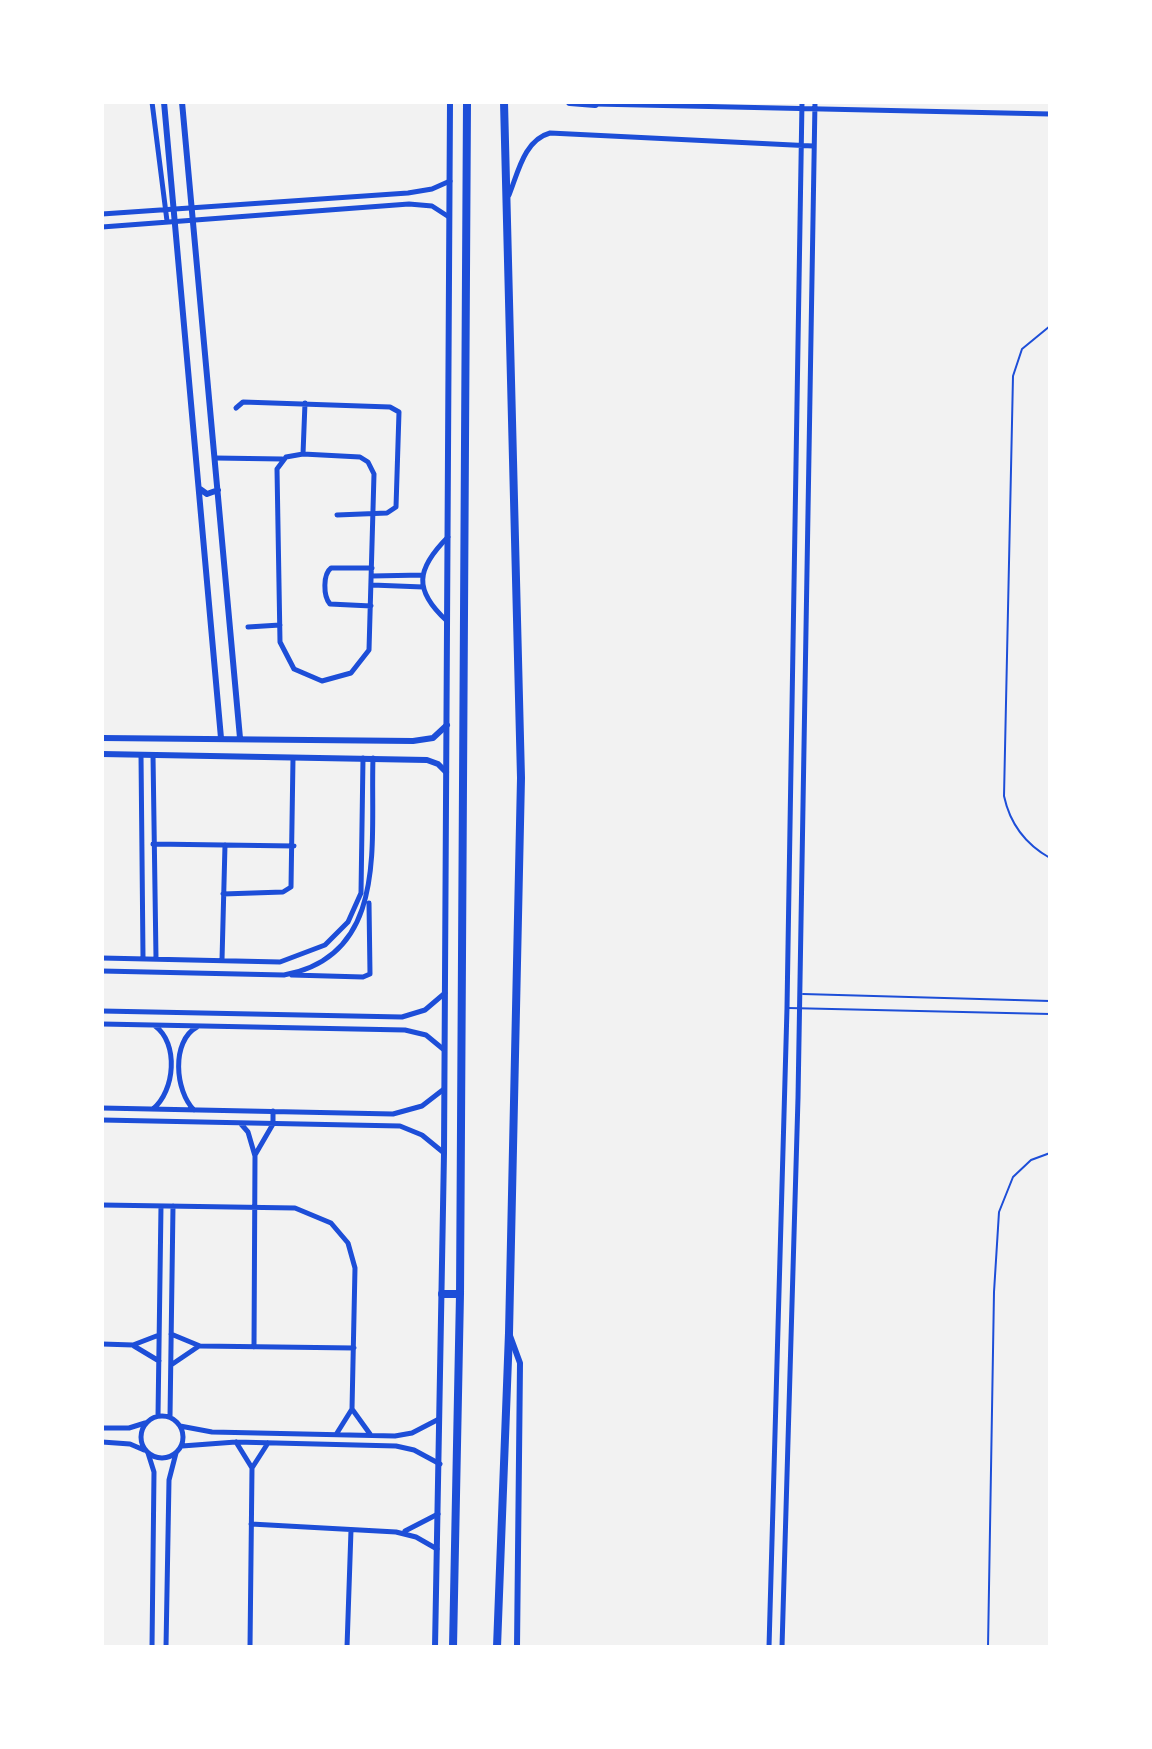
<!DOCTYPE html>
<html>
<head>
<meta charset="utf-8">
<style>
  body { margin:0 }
  #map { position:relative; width:1152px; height:1749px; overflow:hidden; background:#f2f2f2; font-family:Commissioner,sans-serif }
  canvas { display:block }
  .frame { position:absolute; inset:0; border:104px solid #fff; pointer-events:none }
</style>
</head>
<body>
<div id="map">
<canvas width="1152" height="1749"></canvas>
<div class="frame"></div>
</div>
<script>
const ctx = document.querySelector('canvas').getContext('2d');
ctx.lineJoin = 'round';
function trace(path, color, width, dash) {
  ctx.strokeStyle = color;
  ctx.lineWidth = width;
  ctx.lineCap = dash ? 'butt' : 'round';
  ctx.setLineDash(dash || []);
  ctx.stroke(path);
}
const service = new Path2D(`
  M 1050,326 L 1022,349 L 1013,376 L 1004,796 C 1010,824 1025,844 1050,858
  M 803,994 L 1050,1001
  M 788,1008 L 1050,1014
  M 988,1647 L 994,1292 L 999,1212 L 1013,1177 L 1031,1160 L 1050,1153`);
const minor = new Path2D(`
  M 152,102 L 167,221
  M 595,104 L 1050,114
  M 509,195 C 518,173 524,140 550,133 L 813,146
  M 102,214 L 408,193 L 432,189 L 450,181
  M 102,227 L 409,204 L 432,206 L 449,217
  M 236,408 L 243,402 L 390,407 L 399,412 L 396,507 L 387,513 L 337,515
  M 303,454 L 360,457 L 368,462 L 374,474 L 369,650 L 351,673 L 322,681 L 294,669 L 280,642 L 277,469 L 286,457 Z
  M 303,454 L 305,403
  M 215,458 L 282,459
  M 372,576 L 423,575
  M 372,585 L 423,587
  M 371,606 L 330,604 C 323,596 323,574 331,568 L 372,568
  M 447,621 C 413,590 416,569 448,537
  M 248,627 L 280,625
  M 141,755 L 143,957
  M 153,755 L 156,958
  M 153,844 L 294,846
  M 223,894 L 283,892 L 291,887 L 293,758
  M 102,958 L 280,962 L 325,945 L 348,922 L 361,893 L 363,758
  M 222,960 L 225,845
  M 102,971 L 284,975 C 390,956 370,841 373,758
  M 292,975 L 363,977 L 370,974 L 369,903
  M 102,1011 L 402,1017 L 425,1010 L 445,993
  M 102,1024 L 405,1030 L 426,1035 L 443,1049
  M 102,1108 L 393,1114 L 422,1106 L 444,1089
  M 153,1109 C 175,1091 179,1043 155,1026
  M 194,1110 C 175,1091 171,1041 197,1027
  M 102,1120 L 400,1126 L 422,1135 L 444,1153
  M 241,1124 L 248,1132 L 255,1156 L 254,1347
  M 255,1155 L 273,1124 L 273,1111
  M 102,1205 L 295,1208 L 331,1223 L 348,1243 L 355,1268 L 352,1409 L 337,1433
  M 171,1334 L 200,1346 L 354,1348
  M 102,1344 L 133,1345 L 159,1335
  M 134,1346 L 159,1361
  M 171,1365 L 199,1346
  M 352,1409 L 370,1434
  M141 1437a21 21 0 1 1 42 0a21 21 0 1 1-42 0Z
  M 158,1416 L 161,1206
  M 170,1417 L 173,1206
  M 180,1426 L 212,1432 L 395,1436 L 412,1433 L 439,1419
  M 102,1428 L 129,1428 L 145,1423
  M 102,1442 L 130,1444 L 144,1450
  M 236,1442 L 252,1468
  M 182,1446 L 236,1442 L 396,1446 L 414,1450 L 440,1464
  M 148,1453 L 154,1472 L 152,1647
  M 251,1524 L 396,1532 L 416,1537 L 437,1549
  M 405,1531 L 438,1514
  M 166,1647 L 169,1480 L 176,1453
  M 250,1647 L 252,1468 L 268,1443
  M 347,1647 L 351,1530
  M 769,1647 L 787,1008 L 802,102
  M 782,1647 L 798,1098 L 815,102`);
const tertiary = new Path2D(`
  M 164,102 L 221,738
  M 182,102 L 240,738
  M 200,489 L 207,494 L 218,490
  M 102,738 L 413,741 L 433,738 L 447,725
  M 102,754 L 427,760 L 438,764 L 446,772`);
const secondary = new Path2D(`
  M 509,1333 L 520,1363 L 517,1647
  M 435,1647 L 444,1153 L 450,102`);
const trunk = new Path2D(`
  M 570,102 L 595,104
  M 442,1294 L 460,1294
  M 453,1647 L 460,1294 L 467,102
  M 497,1647 L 509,1333 L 521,778 L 504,102`);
trace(service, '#1d4ed8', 2);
trace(minor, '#1d4ed8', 5);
trace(tertiary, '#1d4ed8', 6);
trace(secondary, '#1d4ed8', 6);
trace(trunk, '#1d4ed8', 8);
</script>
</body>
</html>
